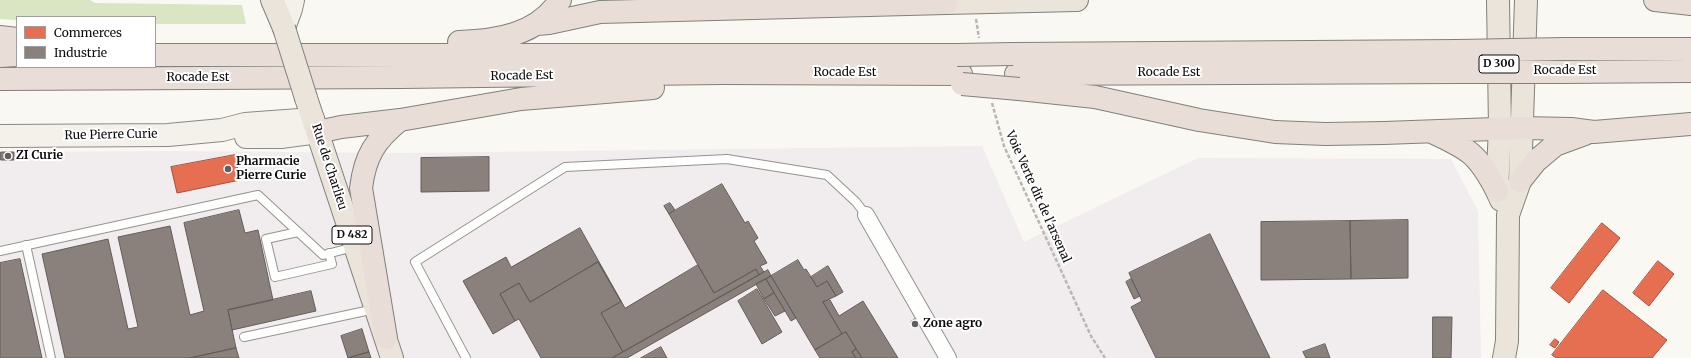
<!DOCTYPE html>
<html>
<head>
<meta charset="utf-8">
<style>
  body { margin:0 }
  #map { position:relative; width:1691px; height:358px; overflow:hidden; background:#faf8f2; font-family:Merriweather,serif }
  canvas { display:block }
  .legend { position:absolute; left:16px; top:16px; width:140px; height:52px; box-sizing:border-box; background:#fff; border:1px solid #9e9e9e; margin:0; padding:5px 7px; list-style:none; font-size:12px; color:#0d0d0d }
  .legend li { display:flex; align-items:center; gap:8px; height:20px }
  .legend b { width:20px; border:1px solid #9e9e9e }
</style>
</head>
<body>
<div id="map">
<canvas width="1691" height="358"></canvas>
<ul class="legend">
<li><b style="height:11px;background:#e76f51"></b>Commerces</li>
<li><b style="height:11px;background:#8a817c"></b>Industrie</li>
</ul>
</div>
<script>
const ctx = document.querySelector('canvas').getContext('2d');
ctx.lineJoin = 'round';
function fill(path, color) {
  ctx.fillStyle = color;
  ctx.fill(path, 'evenodd');
}
function trace(path, color, width, dash) {
  ctx.strokeStyle = color;
  ctx.lineWidth = width;
  ctx.lineCap = dash ? 'butt' : 'round';
  ctx.setLineDash(dash || []);
  ctx.stroke(path);
}
function drawText(font, color, halo, rows, align = 'center') {
  ctx.font = font + ' Merriweather,serif';
  ctx.lineWidth = 4;
  ctx.setLineDash([]);
  ctx.textBaseline = 'middle';
  ctx.strokeStyle = halo;
  ctx.fillStyle = color;
  for (const [text, x, y, turn = 0] of rows) {
    ctx.save();
    ctx.translate(x, y);
    ctx.rotate((+turn || 0) * Math.PI / 180);
    ctx.textAlign = isNaN(turn) ? turn : align;
    if (halo) ctx.strokeText(text, 0, 0);
    ctx.fillText(text, 0, 0);
    ctx.restore();
  }
}
const industrial = new Path2D(`
  M 982,146 L 1024,242 L 1198,158 L 1451,159 L 1478,211 L 1481,358 L 0,358 L 0,152 L 167,151 L 403,153 Z`);
const forest = new Path2D(`
  M 0,0 L 90,0 L 95,3 L 242,5 L 246,24 L 155,24 L 155,17 L 17,17 L 17,20 L 0,19 Z`);
const shops = new Path2D(`
  M 235,155 L 240,180 L 177,193 L 171,167 Z
  M 1602,223 L 1620,238 L 1569,303 L 1551,288 Z
  M 1658,261 L 1674,274 L 1649,306 L 1633,293 Z
  M 1603,290 L 1667,340 L 1652,358 L 1556,358 L 1552,355 Z
  M 1555,339 L 1559,342 L 1555,348 L 1550,345 Z`);
const industry = new Path2D(`
  M 1,152 L 14,152 L 14,160 L 1,160 Z
  M 489,157 L 489,191 L 421,192 L 421,158 Z
  M 722,184 L 745,223 L 748,221 L 758,238 L 754,241 L 767,263 L 760,266 L 764,272 L 759,275 L 756,269 L 714,293 L 669,214 Z
  M 670,203 L 675,210 L 669,214 L 664,206 Z
  M 239,210 L 245,233 L 258,230 L 273,300 L 228,310 L 236,348 L 190,358 L 65,358 L 42,254 L 108,239 L 128,329 L 138,327 L 118,237 L 170,226 L 190,315 L 204,311 L 184,223 Z
  M 1408,220 L 1408,278 L 1351,279 L 1350,221 Z
  M 1350,221 L 1351,279 L 1261,280 L 1261,222 Z
  M 580,228 L 621,301 L 598,262 L 530,302 L 519,283 L 500,294 L 515,321 L 493,334 L 463,281 L 506,257 L 511,267 Z
  M 1210,234 L 1270,358 L 1156,358 L 1131,307 L 1142,301 L 1129,273 Z
  M 20,259 L 42,358 L 0,358 L 0,263 Z
  M 798,260 L 804,270 L 806,269 L 817,287 L 827,281 L 836,296 L 823,302 L 842,334 L 815,350 L 771,276 Z
  M 598,262 L 621,302 L 601,313 L 623,352 L 612,358 L 541,358 L 519,319 L 515,321 L 500,294 L 519,283 L 530,302 Z
  M 698,265 L 714,293 L 756,269 L 759,275 L 623,352 L 601,313 L 621,301 L 625,308 Z
  M 828,266 L 843,292 L 836,296 L 827,281 L 817,287 L 811,277 Z
  M 768,270 L 771,276 L 627,358 L 612,358 Z
  M 771,276 L 796,318 L 791,321 L 766,279 Z
  M 766,279 L 774,293 L 764,299 L 756,284 Z
  M 1131,279 L 1140,296 L 1134,299 L 1126,282 Z
  M 757,289 L 782,332 L 762,344 L 738,301 Z
  M 311,291 L 316,311 L 232,330 L 228,310 Z
  M 774,293 L 785,311 L 775,316 L 764,299 Z
  M 830,300 L 839,316 L 863,301 L 898,358 L 862,358 L 846,332 L 842,334 L 823,302 Z
  M 1433,317 L 1452,317 L 1451,358 L 1433,358 Z
  M 915,319 L 919,326 L 915,328 L 911,322 Z
  M 362,329 L 369,352 L 348,358 L 341,336 Z
  M 846,332 L 856,349 L 852,352 L 856,358 L 820,358 L 815,350 Z
  M 1325,344 L 1330,358 L 1306,358 L 1303,352 Z
  M 661,347 L 667,358 L 641,358 Z
  M 236,348 L 239,358 L 190,358 Z
  M 856,349 L 862,358 L 856,358 L 852,352 Z
  M 369,352 L 371,358 L 348,358 Z`);
const path = new Path2D(`
  M 976,19 L 979,38
  M 992,103 L 1004,146 L 1091,336 L 1105,358`);
const lane = new Path2D(`
  M 298,232 L 266,239 L 275,277 L 332,264 L 329,253
  M 26,245 L 51,358
  M 0,251 L 258,195 L 323,255 L 354,247
  M 244,337 L 375,309
  M 466,358 L 415,262 L 565,167 L 727,159 L 827,175 L 856,202 L 866,215`);
const street = new Path2D(`
  M 866,215 L 948,358`);
const secondary = new Path2D(`
  M 284,28 L 291,9 L 293,0
  M 0,136 L 168,135 L 222,130 L 245,124 L 313,119
  M 246,137 L 281,137 L 318,132`);
const primary = new Path2D(`
  M 272,0 L 284,28
  M 1498,0 L 1500,128 L 1497,191 L 1501,200
  M 946,3 L 1077,0
  M 306,98 L 392,358
  M 1504,358 L 1507,341 L 1508,215 L 1520,181 L 1526,0`);
const highway = new Path2D(`
  M 1655,0 L 1691,4
  M 537,24 L 549,23 L 600,12 L 946,3
  M 0,37 L 17,39
  M 459,42 C 496,41 538,35 560,0
  M 1564,49 L 1691,49
  M 1013,54 L 1458,51
  M 155,55 L 957,55
  M 0,56 L 17,55
  M 1562,72 L 1691,71
  M 1016,74 L 1460,72
  M 0,79 L 402,77 L 722,73 L 961,74
  M 1019,89 L 1095,97 L 1199,120 L 1275,132 L 1325,134 L 1384,133 L 1522,128 L 1571,129 L 1594,132 L 1691,124
  M 318,132 L 341,127 L 400,120
  M 1432,132 C 1469,149 1478,154 1497,191
  M 1520,181 L 1536,161 L 1555,145 L 1585,134
  M 386,338 L 361,188 C 365,156 375,140 400,120 L 521,99 L 653,88`);
const primaryBridge = new Path2D(`
  M 284,28 L 306,98`);
const highwayBridge = new Path2D(`
  M 1458,51 L 1564,49
  M 957,55 L 1013,54
  M 1460,72 L 1562,72
  M 962,84 L 1019,89`);
const markers = [
  [8,156,4,"#605f5d"],
  [228,169,4,"#605f5d"],
  [915,324,4,"#605f5d"]
];
const shields = [
  [1499,64,40],
  [352,235,40]
];
const shieldNames = [
  ["D 300",1499,64],
  ["D 482",352,235]
];
const streetNames = [
  ["Rocade Est",1565,71],
  ["Rocade Est",845,73],
  ["Rocade Est",1169,73],
  ["Rocade Est",522,76,-1],
  ["Rocade Est",198,78],
  ["Rue Pierre Curie",111,135,-1],
  ["Rue de Charlieu",329,167,72],
  ["Voie Verte dit de l'arsenal",1038,197,66]
];
const poiNames = [
  ["ZI Curie",16,156],
  ["Pharmacie",236,162],
  ["Pierre Curie",236,176],
  ["Zone agro",923,324]
];
fill(industrial, '#f1ecee');
fill(forest, '#d9e5c3');
fill(shops, '#e76f51');
trace(shops, '#a6523d', 1);
fill(industry, '#8a817c');
trace(industry, '#645e5b', 1);
trace(lane, '#949390', 10);
trace(street, '#949390', 18);
trace(secondary, '#8a8987', 24);
trace(primary, '#81807d', 24);
trace(highway, '#81807d', 24);
trace(path, '#b8b7b6', 2.5, [4, 2]);
trace(lane, '#fefefd', 8);
trace(street, '#fefefd', 16);
trace(secondary, '#f4f1ea', 22);
trace(primary, '#ebe4da', 22);
trace(highway, '#e8ddd7', 22);
trace(primaryBridge, '#81807d', 24, []);
trace(highwayBridge, '#81807d', 24, []);
trace(primaryBridge, '#ebe4da', 22);
trace(highwayBridge, '#e8ddd7', 22);
for (const [x, y, r, color] of markers) {
  const dot = new Path2D();
  dot.arc(x, y, r, 0, 2 * Math.PI);
  ctx.fillStyle = color;
  ctx.fill(dot);
  trace(dot, '#fff', 1.5);
}
for (const [x, y, w] of shields) {
  const box = new Path2D();
  box.roundRect(x - w / 2, y - 9, w, 18, 3);
  ctx.fillStyle = '#fff';
  ctx.fill(box);
  trace(box, '#0d0d0d', 1);
}
drawText('bold 11px', '#0d0d0d', null, shieldNames);
drawText('12px', '#0d0d0d', '#fff', streetNames);
drawText('bold 12px', '#0d0d0d', '#fff', poiNames, 'left');
</script>
</body>
</html>
